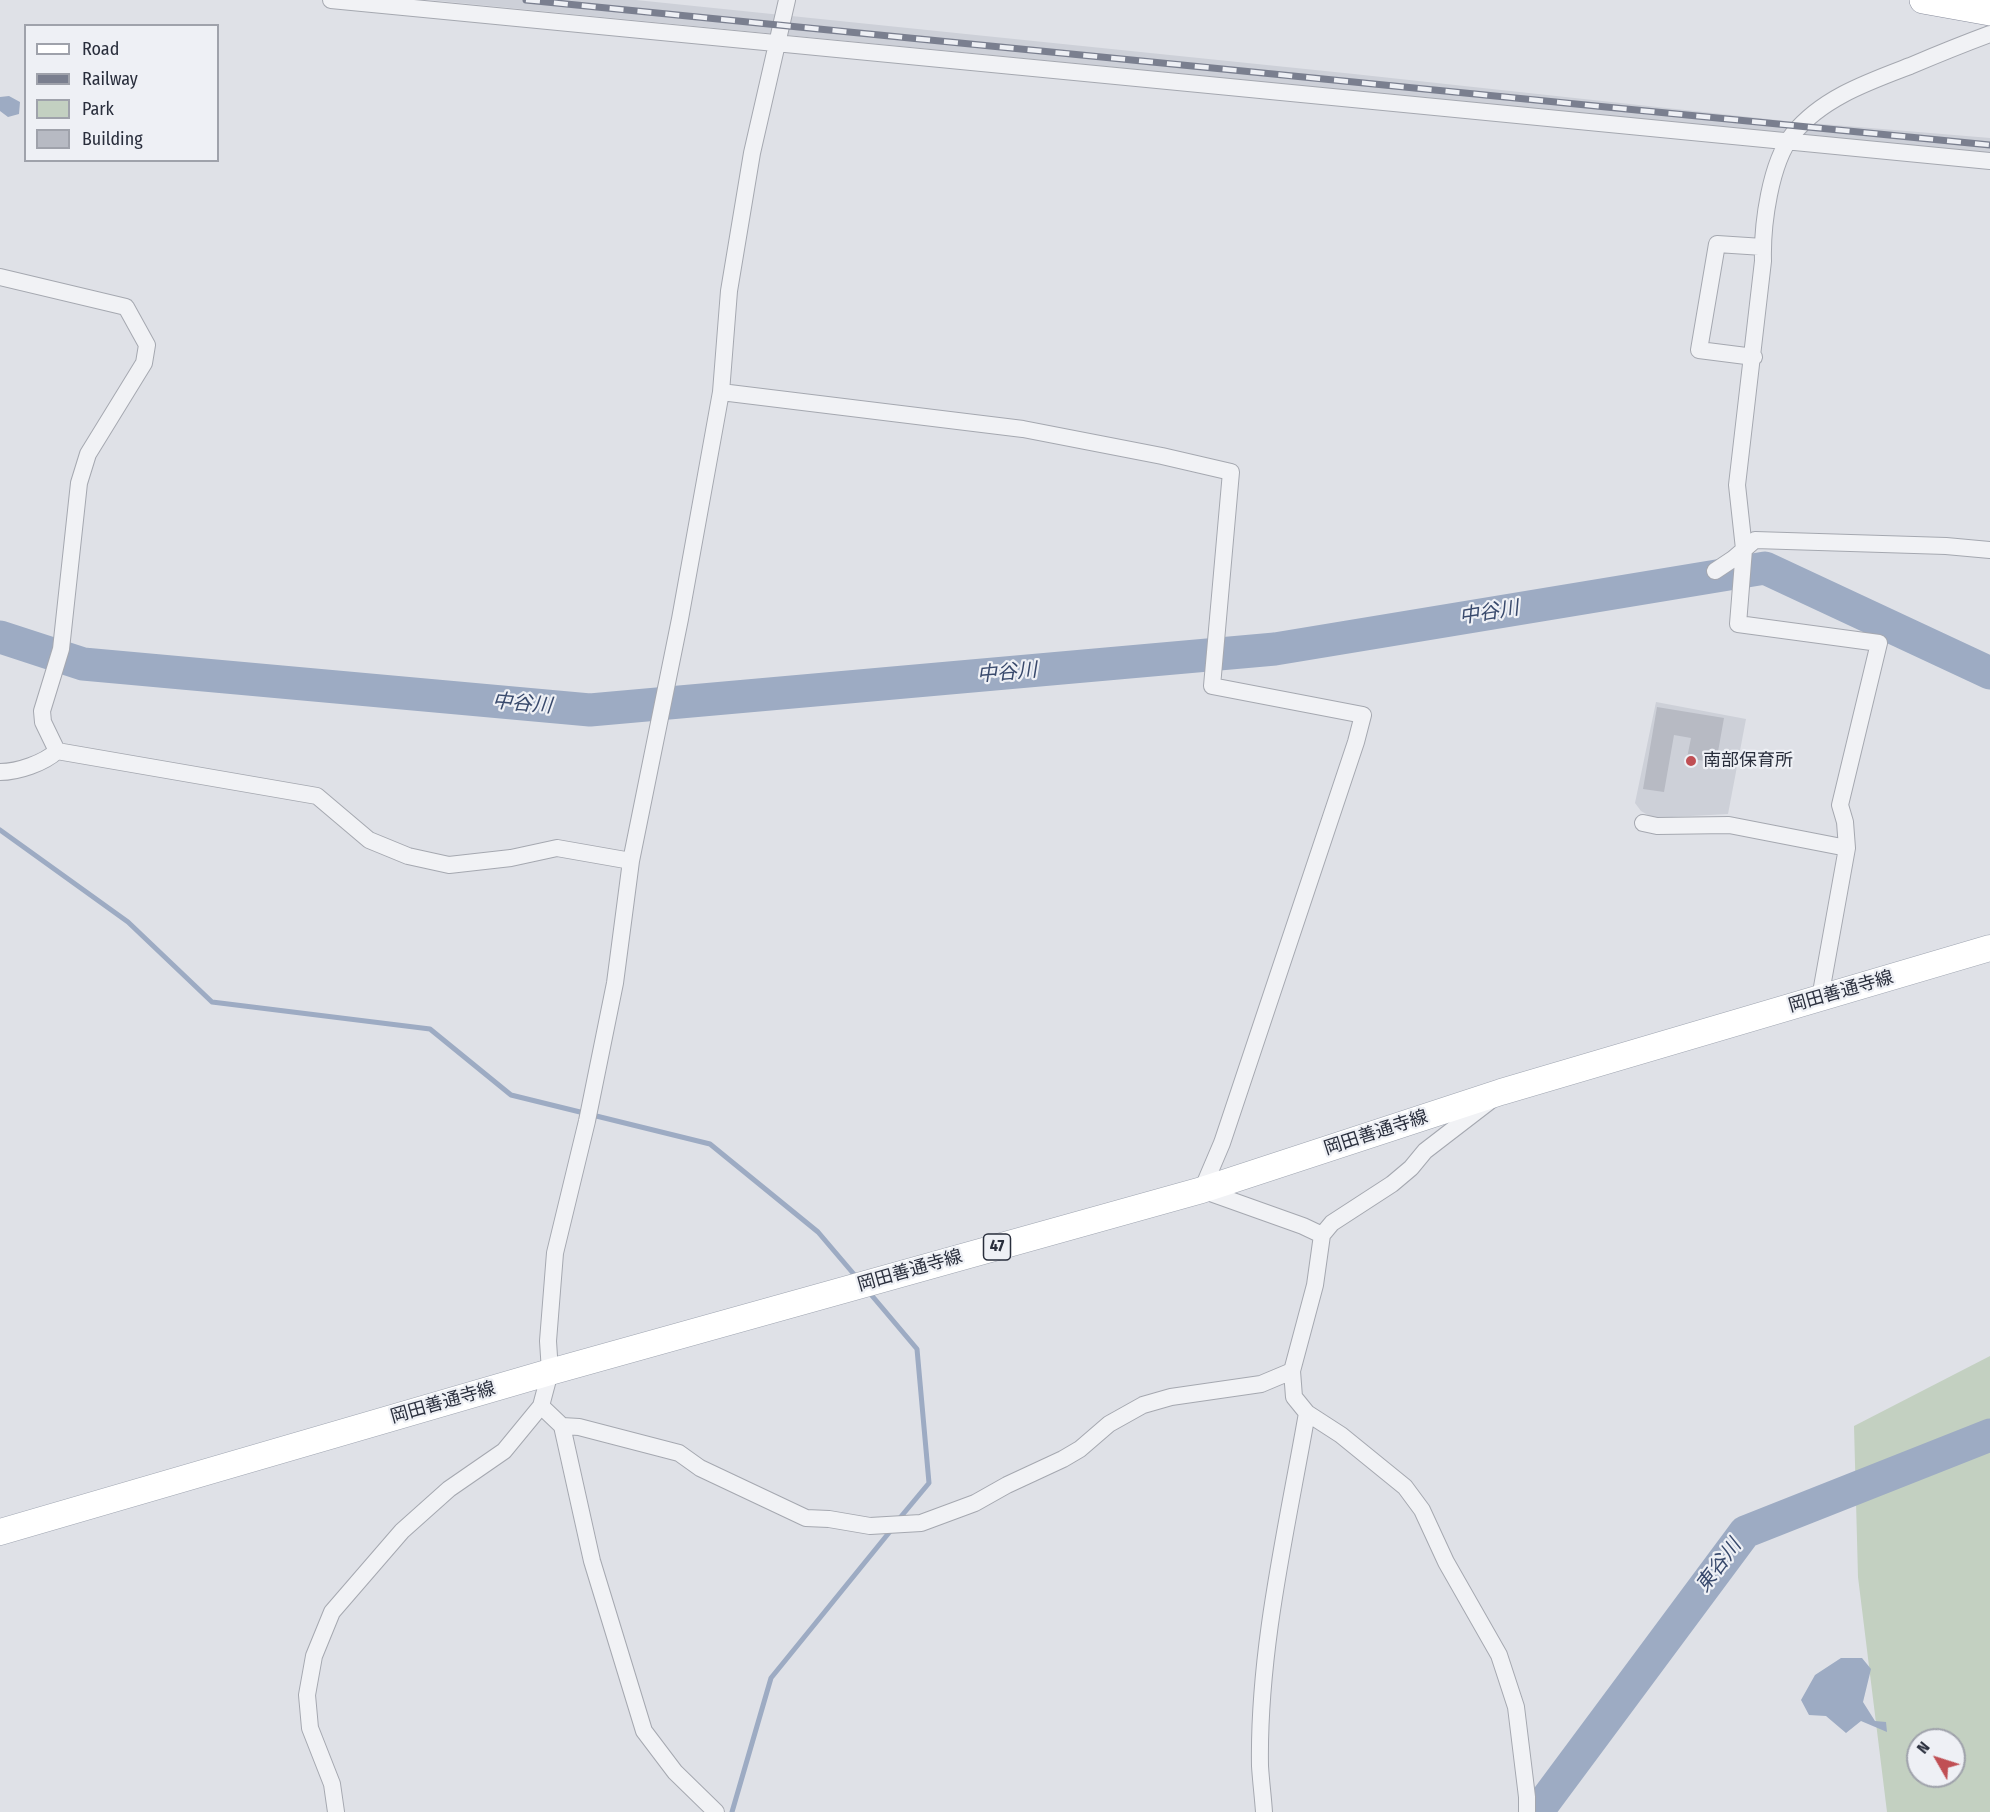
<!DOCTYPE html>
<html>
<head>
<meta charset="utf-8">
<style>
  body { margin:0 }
  #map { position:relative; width:1990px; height:1812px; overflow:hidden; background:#dfe1e7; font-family:"Fira Sans Condensed",sans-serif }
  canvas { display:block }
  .legend { position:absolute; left:24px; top:24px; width:195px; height:138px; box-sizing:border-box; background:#eef0f5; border:2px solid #9fa2ab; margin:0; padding:8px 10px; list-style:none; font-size:18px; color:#292e3c }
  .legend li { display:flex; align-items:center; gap:12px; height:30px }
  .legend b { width:30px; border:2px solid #9fa2ab }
  .north { position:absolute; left:1906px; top:1728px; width:60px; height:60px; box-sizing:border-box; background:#eef0f5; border:2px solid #9fa2ab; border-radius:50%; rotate:309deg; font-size:16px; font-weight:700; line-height:24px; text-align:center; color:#292e3c }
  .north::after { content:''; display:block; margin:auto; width:21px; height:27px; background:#c04f54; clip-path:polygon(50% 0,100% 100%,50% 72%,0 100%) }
</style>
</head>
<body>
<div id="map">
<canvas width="1990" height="1812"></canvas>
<ul class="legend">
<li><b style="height:8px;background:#fff"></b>Road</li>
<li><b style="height:8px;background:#7a7f8f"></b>Railway</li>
<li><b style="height:16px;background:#c3d0c1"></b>Park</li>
<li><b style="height:16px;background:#b7bac3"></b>Building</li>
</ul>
<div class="north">N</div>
</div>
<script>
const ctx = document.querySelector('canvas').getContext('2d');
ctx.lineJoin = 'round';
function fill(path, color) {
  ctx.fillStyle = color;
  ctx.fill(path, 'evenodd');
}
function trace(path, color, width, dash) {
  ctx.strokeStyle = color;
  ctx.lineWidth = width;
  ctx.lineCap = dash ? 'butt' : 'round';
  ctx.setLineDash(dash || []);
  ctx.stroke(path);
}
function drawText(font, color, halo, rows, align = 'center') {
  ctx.font = font + ' "Fira Sans Condensed","Noto Sans JP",sans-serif';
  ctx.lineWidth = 4.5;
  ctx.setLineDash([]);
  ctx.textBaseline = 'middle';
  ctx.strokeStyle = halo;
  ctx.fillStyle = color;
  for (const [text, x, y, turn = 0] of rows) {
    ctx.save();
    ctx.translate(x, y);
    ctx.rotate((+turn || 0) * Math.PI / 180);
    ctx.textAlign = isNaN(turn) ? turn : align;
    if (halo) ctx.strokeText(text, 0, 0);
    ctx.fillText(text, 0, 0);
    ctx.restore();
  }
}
const built = new Path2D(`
  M 429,0 L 636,0 L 1354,74 L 1786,121 L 1990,138 L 1990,153 Z
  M 1656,702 L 1746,719 L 1728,814 L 1653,818 L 1641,811 L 1635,803 Z`);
const green = new Path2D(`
  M 1990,1356 L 1990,1812 L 1887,1812 L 1858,1577 L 1854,1426 ZM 1918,1740 L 1954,1740 L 1954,1776 L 1918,1776 Z`);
const water = new Path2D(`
  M 9,96 L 20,102 L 19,114 L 8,117 L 0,111 L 0,97 Z
  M 1841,1658 L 1862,1658 L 1871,1669 L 1863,1702 L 1875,1721 L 1886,1722 L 1887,1732 L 1861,1721 L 1846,1733 L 1826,1716 L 1809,1715 L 1801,1700 L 1815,1675 Z`);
const stream = new Path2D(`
  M 0,830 L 128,922 L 212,1002 L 430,1029 L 511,1095 L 710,1144 L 818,1232 L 858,1279
  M 868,1291 L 917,1349 L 929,1483 L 899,1519
  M 732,1812 L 771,1678 L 892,1529`);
const river = new Path2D(`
  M 0,637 L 83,664 L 590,710 L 1275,649 L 1765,568 L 1990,673
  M 1537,1812 L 1745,1532 L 1990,1435`);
const building = new Path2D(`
  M 1657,707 L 1724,718 L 1716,763 L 1687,758 L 1691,738 L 1674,735 L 1664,792 L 1643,789 Z`);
const minor = new Path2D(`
  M 331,0 C 884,51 1437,109 1990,161
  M 0,277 L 126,307 L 147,345 L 144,363 L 88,454 L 79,483 L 61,649 L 42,711 L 43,722 L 57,751 L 317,796 L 369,840 L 408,856 L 449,865 L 511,858 L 557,848 L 631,861
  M 1754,357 L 1699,350 L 1717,244 L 1763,247
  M 721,392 L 1023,429 L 1162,456 L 1231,472 L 1212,686 L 1363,715 L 1356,742 L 1222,1143 L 1202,1190 L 1303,1226 L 1322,1235
  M 1715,571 L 1733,559 L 1755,540 L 1946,546 L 1990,550
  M 0,772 C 18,772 44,763 57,751
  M 1643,823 L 1657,826 L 1729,825 L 1847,848
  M 1820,998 L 1847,848 L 1845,822 L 1840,805 L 1879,643 L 1738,624 L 1744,549 L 1737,485 L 1763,261 C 1762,225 1770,163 1793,134 C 1822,98 1868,82 1910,66 C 1936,55 1963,44 1990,34
  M 1490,1101 L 1425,1151 L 1411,1168 L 1392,1184 L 1332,1223 L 1322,1235 L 1315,1285 L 1292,1371 L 1294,1397 L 1307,1413 L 1341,1435 L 1405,1487 L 1422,1510 L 1446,1562 L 1499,1655 L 1516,1707 L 1527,1797 L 1527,1812
  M 541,1406 L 562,1426 L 592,1561 L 644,1731 L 675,1772 L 716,1812
  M 562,1426 L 579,1427 L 679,1453 L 700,1468 L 806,1518 L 829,1519 L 870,1526 L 921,1523 L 975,1503 L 1007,1485 L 1063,1459 L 1080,1449 L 1109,1424 L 1143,1405 L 1171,1397 L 1261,1384 L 1292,1371
  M 336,1812 L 332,1784 L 310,1728 L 307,1695 L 314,1656 L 332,1612 L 402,1531 L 449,1489 L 504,1451 L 541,1406 L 550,1372 L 548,1341 L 555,1253 L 587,1121 L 615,983 L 631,861 L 680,619 L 721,392 L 729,291 L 752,153 L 787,0
  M 1264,1812 C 1263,1797 1261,1782 1260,1766 C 1258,1649 1287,1528 1307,1413`);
const primary = new Path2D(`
  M 0,1532 L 550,1372 L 1202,1190 L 1501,1092 L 1990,948`);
const trunk = new Path2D(`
  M 1923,0 L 1990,12`);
const rail = new Path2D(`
  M 526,0 L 1990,145`);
const markers = [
  [1691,761,6,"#c04f54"]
];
const shields = [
  [997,1247,27]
];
const shieldNames = [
  ["47",997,1247]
];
const poiNames = [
  ["南部保育所",1703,761]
];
const streetNames = [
  ["岡田善通寺線",1841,992,-16],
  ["岡田善通寺線",1376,1133,-18],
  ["岡田善通寺線",910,1271,-16],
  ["岡田善通寺線",443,1403,-16]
];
const waterNames = [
  ["中谷川",1489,613,-9],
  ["中谷川",1007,673,-5],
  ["中谷川",522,704,5],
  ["東谷川",1719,1566,-53]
];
fill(built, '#cdd0d8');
fill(green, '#c3d0c1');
fill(water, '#9dabc3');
trace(stream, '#9dabc3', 5);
trace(river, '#9dabc3', 33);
fill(building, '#b7bac3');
trace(minor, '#a5a8b0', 18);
trace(primary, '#9fa5b1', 27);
trace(trunk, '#888d9c', 28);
trace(minor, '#f1f2f5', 16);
trace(primary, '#fff', 26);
trace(trunk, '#fff', 27);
trace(rail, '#7a7f8f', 7);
trace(rail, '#eef0f5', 4.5, [14]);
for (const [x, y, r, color] of markers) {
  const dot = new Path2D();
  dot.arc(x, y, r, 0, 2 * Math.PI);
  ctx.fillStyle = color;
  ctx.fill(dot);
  trace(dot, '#eef0f5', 2);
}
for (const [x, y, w] of shields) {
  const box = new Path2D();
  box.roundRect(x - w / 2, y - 13, w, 26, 4.5);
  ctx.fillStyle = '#eef0f5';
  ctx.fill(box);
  trace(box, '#292e3c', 1.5);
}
drawText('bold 16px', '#292e3c', null, shieldNames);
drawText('18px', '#292e3c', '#eef0f5', poiNames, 'left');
drawText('18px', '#292e3c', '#eef0f5', streetNames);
drawText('italic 20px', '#38496c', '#eef0f5', waterNames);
</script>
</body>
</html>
